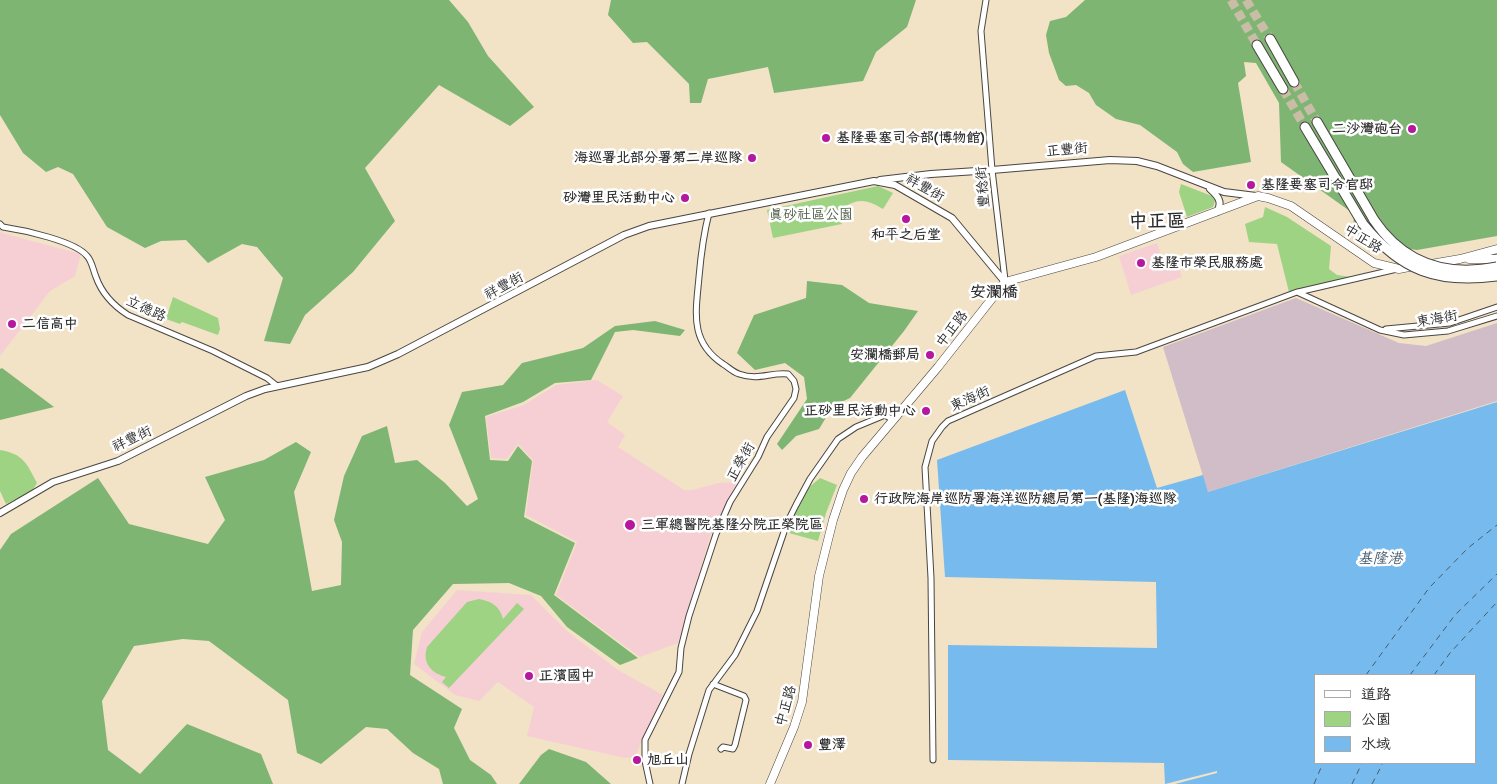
<!DOCTYPE html>
<html>
<head>
<meta charset="utf-8">
<style>
  body { margin:0 }
  #map { position:relative; width:1497px; height:784px; overflow:hidden; background:#f2e2c6; font-family:Delius,"LXGW WenKai TC",sans-serif }
  canvas { display:block }
  .legend { position:absolute; left:1314px; top:674px; width:162px; height:90px; box-sizing:border-box; background:#fff; border:1px solid #aaa; margin:0; padding:6px 9px; list-style:none; font-size:15px; color:#2b2b2b }
  .legend li { display:flex; align-items:center; gap:10px; height:25px }
  .legend b { width:25px; border:1px solid #aaa }
</style>
</head>
<body>
<div id="map">
<canvas width="1497" height="784"></canvas>
<ul class="legend">
<li><b style="height:6px;background:#fff"></b>道路</li>
<li><b style="height:14px;background:#9ed384"></b>公園</li>
<li><b style="height:14px;background:#77baed"></b>水域</li>
</ul>
</div>
<script>
const ctx = document.querySelector('canvas').getContext('2d');
ctx.lineJoin = 'round';
function fill(path, color) {
  ctx.fillStyle = color;
  ctx.fill(path, 'evenodd');
}
function trace(path, color, width, dash) {
  ctx.strokeStyle = color;
  ctx.lineWidth = width;
  ctx.lineCap = dash ? 'butt' : 'round';
  ctx.setLineDash(dash || []);
  ctx.stroke(path);
}
function drawText(font, color, halo, rows, align = 'center') {
  ctx.font = font + ' Delius,"LXGW WenKai TC",sans-serif';
  ctx.lineWidth = 5;
  ctx.setLineDash([]);
  ctx.textBaseline = 'middle';
  ctx.strokeStyle = halo;
  ctx.fillStyle = color;
  for (const [text, x, y, turn = 0] of rows) {
    ctx.save();
    ctx.translate(x, y);
    ctx.rotate((+turn || 0) * Math.PI / 180);
    ctx.textAlign = isNaN(turn) ? turn : align;
    if (halo) ctx.strokeText(text, 0, 0);
    ctx.fillText(text, 0, 0);
    ctx.restore();
  }
}
const built = new Path2D(`
  M 0,230 L 2,233 L 81,254 L 75,276 L 50,291 L 0,356 Z
  M 1157,243 L 1164,264 L 1176,260 L 1182,277 L 1131,295 L 1119,256 Z
  M 597,380 L 623,396 L 607,422 L 625,435 L 618,447 L 684,490 L 692,490 L 718,483 L 737,482 L 711,534 L 678,643 L 640,657 L 556,595 L 577,542 L 526,515 L 533,460 L 518,444 L 507,459 L 491,458 L 486,417 L 524,405 L 556,385 Z
  M 457,590 L 531,595 L 568,632 L 618,670 L 663,695 L 635,757 L 625,758 L 527,736 L 534,707 L 498,682 L 479,701 L 455,695 L 414,664 L 422,632 Z`);
const industrial = new Path2D(`
  M 1296,298 L 1399,343 L 1426,346 L 1497,323 L 1497,401 L 1208,492 L 1163,347 Z`);
const green = new Path2D(`
  M 1181,184 L 1212,196 L 1215,201 L 1213,207 L 1187,217 L 1179,192 Z
  M 878,186 L 893,193 L 883,209 C 865,198 856,198 839,211 L 842,224 L 773,238 L 767,210 Z
  M 1265,207 L 1287,217 L 1331,246 L 1329,269 L 1337,275 L 1351,277 L 1289,292 L 1277,244 L 1249,242 L 1245,224 L 1263,217 Z
  M 173,297 L 218,318 L 220,329 L 218,335 L 182,322 L 180,324 L 166,319 Z
  M 0,450 C 24,454 27,464 37,483 L 32,491 L 6,504 L 0,491 Z
  M 820,478 L 837,485 L 826,513 L 818,541 L 789,533 L 789,524 L 807,489 Z
  M 479,599 C 491,601 500,606 503,619 L 517,603 L 524,609 L 449,688 L 442,682 L 446,677 C 431,673 422,663 427,647 L 467,602 Z`);
const forest = new Path2D(`
  M 0,0 L 449,0 L 468,22 L 488,56 L 534,107 L 510,126 L 439,85 L 365,168 L 395,221 L 353,272 L 305,315 L 290,344 L 264,341 L 283,278 L 257,247 L 242,244 L 208,263 L 186,240 L 161,241 L 145,248 L 107,227 L 73,174 L 58,167 L 46,172 L 23,153 L 0,115 Z
  M 611,0 L 916,0 L 907,27 L 876,52 L 863,81 L 774,93 L 768,67 L 708,79 L 701,103 L 690,103 L 689,84 L 647,42 L 633,43 L 608,15 Z
  M 1085,0 L 1497,0 L 1497,236 L 1417,250 L 1384,245 L 1353,232 L 1354,214 L 1281,162 L 1279,103 L 1256,63 L 1244,62 L 1246,76 L 1238,83 L 1251,162 L 1193,172 L 1183,164 L 1177,152 L 1140,125 L 1116,119 L 1096,105 L 1089,93 L 1076,85 L 1066,86 L 1059,80 L 1049,53 L 1046,35 L 1050,21 L 1066,17 Z
  M 807,281 L 842,285 L 869,303 L 918,311 L 904,331 L 850,398 L 833,406 L 819,429 L 796,436 L 782,450 L 777,444 L 807,399 L 804,377 L 785,363 L 755,370 L 737,353 L 754,315 L 806,298 Z
  M 655,321 L 685,330 L 680,336 L 633,330 L 615,332 L 591,380 L 555,383 L 523,402 L 485,416 L 490,460 L 508,461 L 518,446 L 532,461 L 524,517 L 575,543 L 554,595 L 638,658 L 620,665 L 567,627 L 541,596 L 509,583 L 453,584 L 413,630 L 410,675 L 462,709 L 454,728 L 470,760 L 491,775 L 497,784 L 443,784 L 439,769 L 413,753 L 387,729 L 366,727 L 321,764 L 297,753 L 288,700 L 209,641 L 183,639 L 134,646 L 102,701 L 108,750 L 140,774 L 187,724 L 261,754 L 273,784 L 0,784 L 0,550 L 11,534 L 98,478 L 129,524 L 208,544 L 225,520 L 205,477 L 264,460 L 296,442 L 311,452 L 294,492 L 312,591 L 341,585 L 342,542 L 334,520 L 344,476 L 362,436 L 387,426 L 395,463 L 417,460 L 445,483 L 467,506 L 478,499 L 449,425 L 462,392 L 503,385 L 522,363 L 583,348 L 615,326 Z
  M 2,368 L 54,407 L 0,420 L 0,369 Z
  M 549,749 L 586,762 L 611,784 L 519,784 L 541,755 Z`);
const water = new Path2D(`
  M 1125,390 L 1157,488 L 1203,475 L 1208,492 L 1497,402 L 1497,784 L 1175,784 L 1217,773 L 1217,771 L 1165,784 L 1164,763 L 948,760 L 948,645 L 1157,648 L 1156,582 L 945,577 L 937,460 ZM 1476,675 L 1476,763 L 1316,763 L 1316,675 Z`);
const ferry = new Path2D(`
  M 1366,675 L 1429,588 L 1468,548 L 1497,525
  M 1410,675 L 1455,615 L 1497,574
  M 1434,675 L 1450,653 L 1497,602
  M 1314,784 L 1323,763
  M 1352,784 L 1362,763
  M 1372,784 L 1383,763`);
const trunkTunnel = new Path2D(`
  M 1231,0 L 1257,45
  M 1246,0 L 1270,39
  M 1294,82 L 1317,122
  M 1283,89 L 1305,127`);
const minor = new Path2D(`
  M 986,0 L 981,31 L 992,170 L 1005,280
  M 0,224 L 3,227 C 23,230 75,241 87,256 C 92,261 93,270 96,277 C 102,294 114,306 128,315 L 213,351 L 267,378 L 277,386
  M 1298,292 L 1397,269
  M 1386,329 L 1450,323 L 1497,307
  M 713,684 L 744,696 L 746,700 L 735,745 L 733,749 L 723,747 L 721,749
  M 933,760 L 931,578 L 925,467 L 932,441 L 942,427 L 948,421 L 1096,356 L 1136,352 L 1297,292 L 1380,330 L 1404,335 L 1448,331 L 1497,316
  M 650,784 L 645,761 L 645,740 L 679,672 L 681,648 L 689,616 L 716,534 L 730,502 L 758,457 L 767,437 L 794,398 L 796,389 L 794,381 L 788,374 C 770,372 759,381 739,374 C 733,372 728,367 723,364 C 689,341 696,312 699,277 C 701,254 703,236 709,213
  M 682,784 L 689,754 L 709,690 L 735,655 L 757,611 L 787,523 L 796,505 L 810,479 L 838,439 L 856,427 L 885,415 L 893,420`);
const tertiary = new Path2D(`
  M 880,180 L 931,174 L 992,170 L 1110,160 L 1137,161 L 1157,166 L 1224,192 L 1256,196
  M 1210,189 C 1218,196 1223,202 1217,212
  M 0,513 L 53,482 L 118,461 L 246,396 L 265,389 L 368,367 L 398,354 L 624,235 L 649,226 L 874,181 L 895,185 L 952,218 L 1005,282`);
const primary = new Path2D(`
  M 1469,259 L 1497,259
  M 1431,264 L 1460,259 L 1497,249
  M 770,784 L 794,727 L 802,702 L 819,576 L 833,520 L 843,490 L 851,473 L 862,457 L 938,367 L 1005,282 L 1096,257 L 1258,196 L 1268,198 L 1291,206 L 1374,263 L 1399,269 L 1414,266`);
const trunk = new Path2D(`
  M 1270,39 L 1294,82
  M 1257,45 L 1283,89
  M 1317,122 L 1374,220
  M 1305,127 L 1363,224`);
const trunkBridge = new Path2D(`
  M 1374,220 C 1404,264 1446,277 1497,267
  M 1363,224 C 1401,271 1438,284 1497,276`);
const markers = [
  [1412,129,5,"#b5179e"],
  [826,138,5,"#b5179e"],
  [752,158,5,"#b5179e"],
  [1251,185,5,"#b5179e"],
  [685,198,5,"#b5179e"],
  [906,219,5,"#b5179e"],
  [1141,263,5,"#b5179e"],
  [12,324,5,"#b5179e"],
  [930,355,5,"#b5179e"],
  [926,411,5,"#b5179e"],
  [864,499,5,"#b5179e"],
  [630,525,6,"#b5179e"],
  [529,676,5,"#b5179e"],
  [808,745,5,"#b5179e"],
  [637,760,5,"#b5179e"]
];
const poiNames = [
  ["二沙灣砲台",1402,129,"right"],
  ["基隆要塞司令部(博物館)",836,138],
  ["海巡署北部分署第二岸巡隊",742,158,"right"],
  ["基隆要塞司令官邸",1261,185],
  ["砂灣里民活動中心",675,198,"right"],
  ["和平之后堂",906,235,"center"],
  ["基隆市榮民服務處",1151,263],
  ["二信高中",22,324],
  ["安瀾橋郵局",920,355,"right"],
  ["正砂里民活動中心",916,411,"right"],
  ["行政院海岸巡防署海洋巡防總局第一(基隆)海巡隊",874,499],
  ["三軍總醫院基隆分院正榮院區",641,525],
  ["正濱國中",539,676],
  ["豐澤",818,745],
  ["旭丘山",647,760]
];
const streetNames = [
  ["正豐街",1067,150,-5],
  ["豐稔街",983,187,-95],
  ["祥豐街",925,188,30],
  ["中正路",1363,239,32],
  ["祥豐街",504,286,-28],
  ["立德路",146,309,25],
  ["東海街",1437,319,-10],
  ["中正路",952,329,-52],
  ["東海街",970,399,-24],
  ["祥豐街",132,439,-25],
  ["正榮街",741,462,-61],
  ["中正路",786,706,-74]
];
const parkNames = [
  ["真砂社區公園",811,215]
];
const waterNames = [
  ["基隆港",1380,559]
];
const quarterNames = [
  ["安瀾橋",994,292]
];
const districtNames = [
  ["中正區",1157,222]
];
fill(built, '#f6cfd5');
fill(industrial, '#d1bdc8');
fill(green, '#9ed384');
fill(forest, '#7eb572');
fill(water, '#77baed');
trace(ferry, '#465d6f', 1, [6, 5]);
trace(trunkTunnel, '#cabda7', 9, [9, 4.5]);
trace(minor, '#494642', 7);
trace(tertiary, '#494642', 8);
trace(primary, '#494642', 9);
trace(trunk, '#494642', 11);
trace(minor, '#fff', 5);
trace(tertiary, '#fff', 6);
trace(primary, '#fff', 8);
trace(trunk, '#fff', 9);
trace(trunkBridge, '#494642', 11, []);
trace(trunkBridge, '#fff', 9);
for (const [x, y, r, color] of markers) {
  const dot = new Path2D();
  dot.arc(x, y, r, 0, 2 * Math.PI);
  ctx.fillStyle = color;
  ctx.fill(dot);
  trace(dot, '#fff', 2);
}
drawText('bold 14px', '#2b2b2b', '#fff', poiNames, 'left');
drawText('14px', '#2b2b2b', '#fff', streetNames);
drawText('14px', '#4e5d46', '#fff', parkNames);
drawText('italic 15px', '#465d6f', '#fff', waterNames);
drawText('bold 16px', '#2b2b2b', '#fff', quarterNames);
drawText('bold 19px', '#2b2b2b', '#fff', districtNames);
</script>
</body>
</html>
